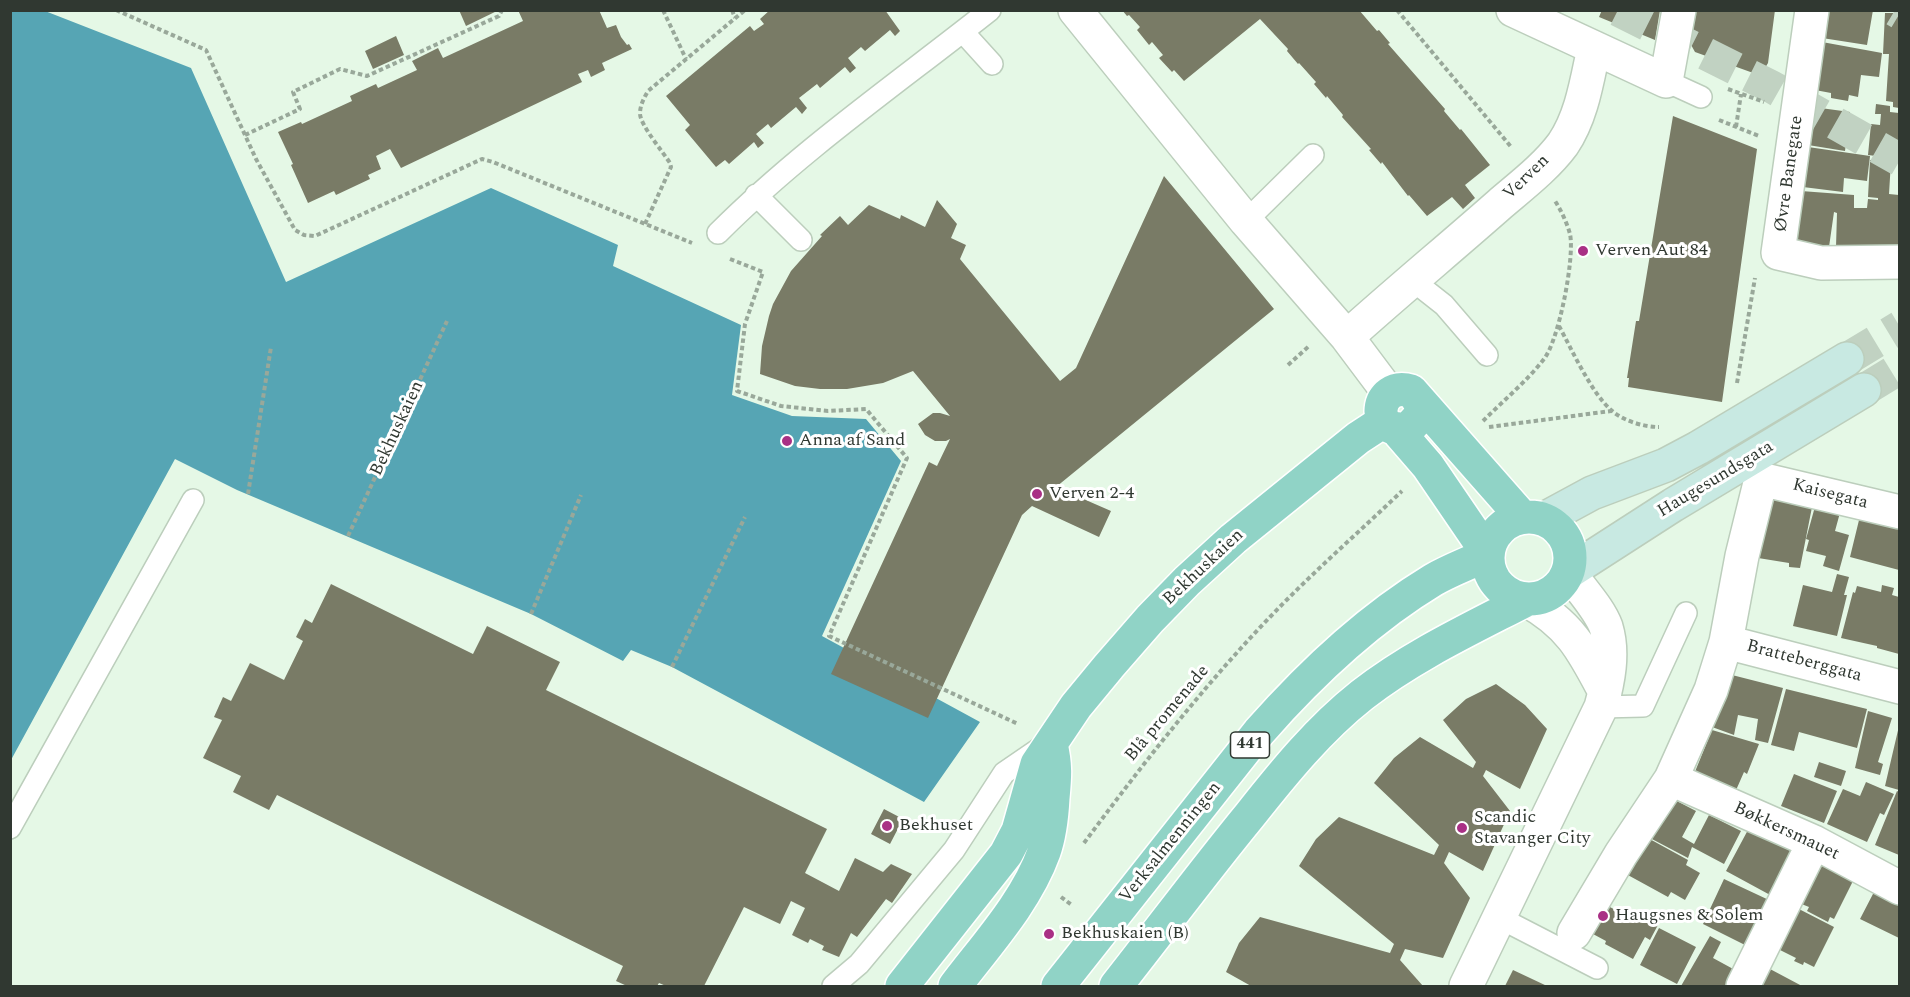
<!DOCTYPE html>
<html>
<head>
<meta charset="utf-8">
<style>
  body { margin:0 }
  #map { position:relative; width:1910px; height:997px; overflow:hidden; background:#e5f8e6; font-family:Spectral,serif }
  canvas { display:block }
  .frame { position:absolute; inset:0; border:12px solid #303831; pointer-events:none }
</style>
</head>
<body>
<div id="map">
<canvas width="1910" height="997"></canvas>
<div class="frame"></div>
</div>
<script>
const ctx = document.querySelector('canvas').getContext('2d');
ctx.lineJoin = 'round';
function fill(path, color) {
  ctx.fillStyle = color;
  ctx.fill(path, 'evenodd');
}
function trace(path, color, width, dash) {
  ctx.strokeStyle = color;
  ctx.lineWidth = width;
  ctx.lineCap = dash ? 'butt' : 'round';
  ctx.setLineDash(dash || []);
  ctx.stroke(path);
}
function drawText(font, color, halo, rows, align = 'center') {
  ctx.font = font + ' Spectral,serif';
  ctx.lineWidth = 6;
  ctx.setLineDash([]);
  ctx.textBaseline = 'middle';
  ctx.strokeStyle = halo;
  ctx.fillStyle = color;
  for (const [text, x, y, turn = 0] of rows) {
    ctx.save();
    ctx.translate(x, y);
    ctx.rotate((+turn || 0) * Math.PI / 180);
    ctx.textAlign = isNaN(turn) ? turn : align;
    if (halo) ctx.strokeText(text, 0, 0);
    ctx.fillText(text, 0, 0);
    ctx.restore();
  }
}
const water = new Path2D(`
  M 11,10 L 45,11 L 191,68 L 286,282 L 491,188 L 618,245 L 613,266 L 741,325 L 732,395 L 792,416 L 866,419 L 901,461 L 822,636 L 980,722 L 924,802 L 672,667 L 631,650 L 623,661 L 531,614 L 237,490 L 175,459 L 11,760 Z`);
const building = new Path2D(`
  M 459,10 L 499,10 L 466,26 Z
  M 518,10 L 599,10 L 607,28 L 616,25 L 621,37 L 627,45 L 629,44 L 632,49 L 602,63 L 605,70 L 591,77 L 588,70 L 578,74 L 582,82 L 401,168 L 390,149 L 376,156 L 381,169 L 368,175 L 370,179 L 336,195 L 334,191 L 308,203 L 291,165 L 293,164 L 278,132 L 301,122 L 302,124 L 352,101 L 350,96 L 376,84 L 378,88 L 417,70 L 412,61 L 438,48 L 443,58 L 523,21 Z
  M 770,10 L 885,10 L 900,31 L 895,36 L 890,30 L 865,51 L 861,47 L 848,58 L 856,68 L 850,73 L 845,67 L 820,88 L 817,84 L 799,98 L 807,108 L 802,114 L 796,107 L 771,128 L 768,124 L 756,134 L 764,143 L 758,148 L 754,142 L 729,164 L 725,160 L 716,167 L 685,130 L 690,125 L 666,96 L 750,26 L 754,31 L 764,24 L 760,19 Z
  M 1122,10 L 1359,10 L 1377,31 L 1379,30 L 1390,43 L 1388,44 L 1445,109 L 1444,111 L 1460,130 L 1461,129 L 1490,165 L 1465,185 L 1475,198 L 1463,209 L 1452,197 L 1427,216 L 1409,195 L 1408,196 L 1382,162 L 1381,164 L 1369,150 L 1371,149 L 1342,117 L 1343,115 L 1327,96 L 1326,98 L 1314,84 L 1316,82 L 1299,63 L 1298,64 L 1287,51 L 1288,49 L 1260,19 L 1184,81 L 1174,70 L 1172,72 L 1159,58 L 1163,55 L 1152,42 L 1149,45 L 1137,30 L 1140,27 L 1129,15 L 1127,16 Z
  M 1602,10 L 1660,10 L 1655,40 L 1599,17 Z
  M 1691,10 L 1775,10 L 1768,63 L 1762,73 L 1756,74 L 1695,52 L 1690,43 Z
  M 1826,10 L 1873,10 L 1867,45 L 1822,38 Z
  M 1885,13 L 1898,13 L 1899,19 L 1899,108 L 1893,107 L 1893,102 L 1886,101 L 1889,54 L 1883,54 Z
  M 396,36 L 404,55 L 373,69 L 365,51 Z
  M 1822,42 L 1882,53 L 1879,77 L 1861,75 L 1858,97 L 1849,95 L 1848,101 L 1831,98 L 1831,93 L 1815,90 Z
  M 1876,104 L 1890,106 L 1890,112 L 1899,113 L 1899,159 L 1868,155 L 1871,124 L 1880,125 L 1881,114 L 1875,114 Z
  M 1813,107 L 1850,112 L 1845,151 L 1808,145 Z
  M 1673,116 L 1757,149 L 1722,402 L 1628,387 L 1629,378 L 1627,378 L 1636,321 L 1639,321 Z
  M 1808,147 L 1870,156 L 1867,181 L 1844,178 L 1843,192 L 1803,187 Z
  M 1870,160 L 1891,161 L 1889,194 L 1899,195 L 1899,247 L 1836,247 L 1837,213 L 1834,212 L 1829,247 L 1794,242 L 1801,191 L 1854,195 L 1854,208 L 1867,208 L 1868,199 L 1878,200 L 1878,198 L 1868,197 Z
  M 1164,176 L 1274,309 L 1056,487 L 1111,511 L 1099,537 L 1032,506 L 1022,515 L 928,718 L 831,674 L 929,462 L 937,466 L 950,439 L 946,441 L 935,441 L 925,435 L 918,424 L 933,413 L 940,413 L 950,416 L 913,371 L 883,383 L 847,389 L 820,389 L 795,386 L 760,374 L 762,346 L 769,316 L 773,304 L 791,271 L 822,236 L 820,235 L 840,216 L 848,225 L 869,205 L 900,219 L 901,215 L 925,227 L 937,200 L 957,224 L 951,238 L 966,245 L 960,259 L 1060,381 L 1076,368 Z
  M 1762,494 L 1813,502 L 1800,568 L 1789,567 L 1789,563 L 1752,557 Z
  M 1816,503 L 1841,509 L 1835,531 L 1849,535 L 1839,571 L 1823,566 L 1826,556 L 1806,551 L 1809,540 L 1806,539 Z
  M 1860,516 L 1899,526 L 1899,570 L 1850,557 Z
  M 1837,574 L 1849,577 L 1844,595 L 1847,595 L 1837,636 L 1793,626 L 1803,585 L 1832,592 Z
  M 331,584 L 473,654 L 487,626 L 560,662 L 546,690 L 827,829 L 805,873 L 839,891 L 855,858 L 883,872 L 891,864 L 912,874 L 892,903 L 886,899 L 857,937 L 851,933 L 839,957 L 822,950 L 824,946 L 810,939 L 808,943 L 792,935 L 805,908 L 791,901 L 780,924 L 744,907 L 704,986 L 666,986 L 659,983 L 657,986 L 627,986 L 616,981 L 623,966 L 277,795 L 269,810 L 233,792 L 241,776 L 203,758 L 222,720 L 214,717 L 223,697 L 231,701 L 250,663 L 284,680 L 303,641 L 296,637 L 305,619 L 312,623 Z
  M 1882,585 L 1894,588 L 1892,595 L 1899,597 L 1899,654 L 1877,648 L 1877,646 L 1841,638 L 1853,592 L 1855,593 L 1857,586 L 1881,592 Z
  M 1732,675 L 1783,688 L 1768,743 L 1755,740 L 1758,719 L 1738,715 L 1734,735 L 1712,727 Z
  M 1496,684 L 1525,705 L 1547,729 L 1520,789 L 1486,770 L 1483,776 L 1510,811 L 1483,871 L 1449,852 L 1444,863 L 1470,898 L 1443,958 L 1405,949 L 1400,960 L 1423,986 L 1251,986 L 1226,972 L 1239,943 L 1260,917 L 1390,953 L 1394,944 L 1299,866 L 1316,839 L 1339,817 L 1434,855 L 1439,845 L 1374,783 L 1394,758 L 1420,737 L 1473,768 L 1476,762 L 1443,720 L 1466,699 Z
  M 1786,689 L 1867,709 L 1857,748 L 1799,732 L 1794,751 L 1771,745 Z
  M 1868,711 L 1892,718 L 1878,762 L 1883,764 L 1880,775 L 1855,768 Z
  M 1899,726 L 1899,790 L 1885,786 Z
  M 1712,730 L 1759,744 L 1747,774 L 1744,772 L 1733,797 L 1692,779 Z
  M 1819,762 L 1846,771 L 1841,786 L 1814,777 Z
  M 1794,774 L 1837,791 L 1824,823 L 1781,806 Z
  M 1866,782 L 1894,794 L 1884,815 L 1880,813 L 1867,842 L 1827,824 L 1843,789 L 1860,796 Z
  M 1897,791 L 1899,792 L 1899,855 L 1875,845 Z
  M 1671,798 L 1696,811 L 1682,837 L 1694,844 L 1709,815 L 1741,831 L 1724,864 L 1692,847 L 1688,858 L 1650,838 Z
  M 884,809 L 903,819 L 890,844 L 871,834 Z
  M 1749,828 L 1796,852 L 1772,896 L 1726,871 Z
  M 1646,837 L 1688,860 L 1686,865 L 1700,873 L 1685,900 L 1671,892 L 1668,897 L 1626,874 Z
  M 1819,864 L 1853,881 L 1834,919 L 1830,917 L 1828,922 L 1807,911 L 1809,907 L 1799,903 Z
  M 1724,879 L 1771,901 L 1747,946 L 1703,924 Z
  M 1874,892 L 1899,905 L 1899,938 L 1860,919 Z
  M 1608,906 L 1636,921 L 1640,913 L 1659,923 L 1650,940 L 1645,937 L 1633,959 L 1605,944 L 1606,941 L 1593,934 Z
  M 1797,908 L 1834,927 L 1814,967 L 1804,962 L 1803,965 L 1794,961 L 1796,958 L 1776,948 Z
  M 1659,928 L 1696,947 L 1677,984 L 1640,965 Z
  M 1710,936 L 1721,942 L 1713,958 L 1735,970 L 1726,986 L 1681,986 Z
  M 1770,969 L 1802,986 L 1756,986 Z
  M 1513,970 L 1547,986 L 1505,986 Z`);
const secondaryTunnel = new Path2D(`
  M 1847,359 L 1900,327
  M 1864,390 L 1900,368`);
const trunkTunnel = new Path2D(`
  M 1618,10 L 1772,87 L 1900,160
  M 1895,10 L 1900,13`);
const path = new Path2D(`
  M 116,10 L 206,50 L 256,159 L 295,230 L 304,235 L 315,236 L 482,159 L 493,162 L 692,243
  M 663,10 L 686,59
  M 732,10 L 735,18
  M 1397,10 L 1512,148
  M 1728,89 L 1764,102
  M 1719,120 L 1759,136
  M 1736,127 L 1741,94
  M 245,135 L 300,109 L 293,92 L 340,69 L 367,76 L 499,16 L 502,10
  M 645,224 L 671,167 L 670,163 C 663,152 641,126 640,114 C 640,105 644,98 648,91 L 745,10
  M 730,259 L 763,272 L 745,324 L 737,391 L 781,406 L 828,411 L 866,409 L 907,458 L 829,636 L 1018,724
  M 1559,326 C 1572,350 1591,392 1611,410 C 1623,421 1644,427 1659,427
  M 1288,365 L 1309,346
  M 1737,383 L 1755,278
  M 1483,421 C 1503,401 1527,381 1544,359 C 1559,340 1575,257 1570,234 C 1567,223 1561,210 1555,201
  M 1489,427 L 1611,411
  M 248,494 L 271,347
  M 348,536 L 447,321
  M 531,614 L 581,495
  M 672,667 L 745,517
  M 1084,843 C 1142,765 1202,688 1270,617 C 1312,573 1358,533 1402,491
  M 1061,897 L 1073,906`);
const service = new Path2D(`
  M 963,32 L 992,64
  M 1666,81 L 1701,97
  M 756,195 L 801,240
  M 1246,221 L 1313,155
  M 718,233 C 801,150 898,83 990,10
  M 1411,279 L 1444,305 L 1487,355
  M 1601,707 L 1643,706 L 1686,613
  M 10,828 L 193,500
  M 1498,917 L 1597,968
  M 833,986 L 859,964 L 954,850 L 1004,773 L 1042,747`);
const minor = new Path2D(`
  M 1075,10 L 1246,221 L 1347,337 L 1389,393
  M 1513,10 L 1666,81 L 1679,10
  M 1812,10 L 1778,253 L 1821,263 L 1900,262
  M 1347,337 C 1397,292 1449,249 1500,204 C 1521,186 1546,167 1563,144 C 1582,116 1587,80 1594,48
  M 1526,600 C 1570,624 1583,650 1605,692
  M 1726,642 L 1900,687
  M 1671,779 L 1814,842 L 1900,888
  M 1574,933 L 1621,854 L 1671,779 L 1711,690 L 1726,642 L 1742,556 L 1760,483 L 1769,481 L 1900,512
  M 1466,986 L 1601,707 C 1608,682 1614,653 1606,627 C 1599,608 1580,589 1569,572
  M 1743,986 L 1814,842`);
const secondary = new Path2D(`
  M 1544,519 L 1592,493 L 1666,465 L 1698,448 L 1847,359
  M 1569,572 L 1673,505 L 1864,390`);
const primary = new Path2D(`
  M 1421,404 L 1420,416 L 1409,428 C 1368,437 1375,380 1411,391 L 1522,517
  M1488 558a41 41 0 1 1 82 0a41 41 0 1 1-82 0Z
  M 902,986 L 1006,854 L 1018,831 L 1037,764 L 1076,706 L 1109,666 L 1150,619 L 1187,581 L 1233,539 L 1358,438 L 1384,421
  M 955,986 C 986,945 1026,902 1044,852 C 1050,835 1052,817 1053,798 C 1055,776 1056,766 1051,744
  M 1058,986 L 1259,732 C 1310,674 1367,620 1433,580 C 1450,570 1470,563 1488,554 L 1428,466 L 1396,429
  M 1116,986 C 1161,929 1204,871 1250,815 C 1284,772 1319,729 1362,695 C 1412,656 1470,629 1526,600`);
const markers = [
  [1583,251,6,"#a93085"],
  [787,441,6,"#a93085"],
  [1037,494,6,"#a93085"],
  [887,826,6,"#a93085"],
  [1462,828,6,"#a93085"],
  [1603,916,6,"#a93085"],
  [1049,934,6,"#a93085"]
];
const shields = [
  [1250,745,39]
];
const shieldNames = [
  ["441",1250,745]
];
const streetNames = [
  ["Øvre Banegate",1790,174,-82],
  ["Verven",1527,178,-44],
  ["Bekhuskaien",398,429,-65],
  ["Haugesundsgata",1716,480,-31],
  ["Kaisegata",1830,495,14],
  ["Bekhuskaien",1204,568,-43],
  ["Bratteberggata",1804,662,15],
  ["Blå promenade",1168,714,-50],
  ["Bøkkersmauet",1786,832,25],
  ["Verksalmenningen",1171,843,-51]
];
const poiNames = [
  ["Verven Aut 84",1595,251],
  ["Anna af Sand",799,441],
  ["Verven 2-4",1049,494],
  ["Scandic",1474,818],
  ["Stavanger City",1474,839],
  ["Bekhuset",899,826],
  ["Haugsnes & Solem",1615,916],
  ["Bekhuskaien (B)",1061,934]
];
fill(water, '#56a5b4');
fill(building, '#797b66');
trace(secondaryTunnel, '#c1d2c2', 33, [33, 16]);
trace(trunkTunnel, '#c1d2c2', 33, [33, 16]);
trace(service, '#bccebc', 24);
trace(minor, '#bccebc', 36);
trace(secondary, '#bccebc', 36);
trace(primary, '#fff', 36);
trace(path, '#99a89a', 4, [4.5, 3]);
trace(service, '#fff', 21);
trace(minor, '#fff', 33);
trace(secondary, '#c8e9e2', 33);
trace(primary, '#90d3c6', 33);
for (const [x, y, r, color] of markers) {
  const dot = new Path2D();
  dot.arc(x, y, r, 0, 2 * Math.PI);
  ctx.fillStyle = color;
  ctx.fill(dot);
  trace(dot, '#fff', 2);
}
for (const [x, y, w] of shields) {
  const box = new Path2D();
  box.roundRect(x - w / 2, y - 13, w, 26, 4.5);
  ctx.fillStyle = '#fff';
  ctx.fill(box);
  trace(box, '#303831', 1.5);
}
drawText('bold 16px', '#303831', null, shieldNames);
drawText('18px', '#303831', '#fff', streetNames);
drawText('18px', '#303831', '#fff', poiNames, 'left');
</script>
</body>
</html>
